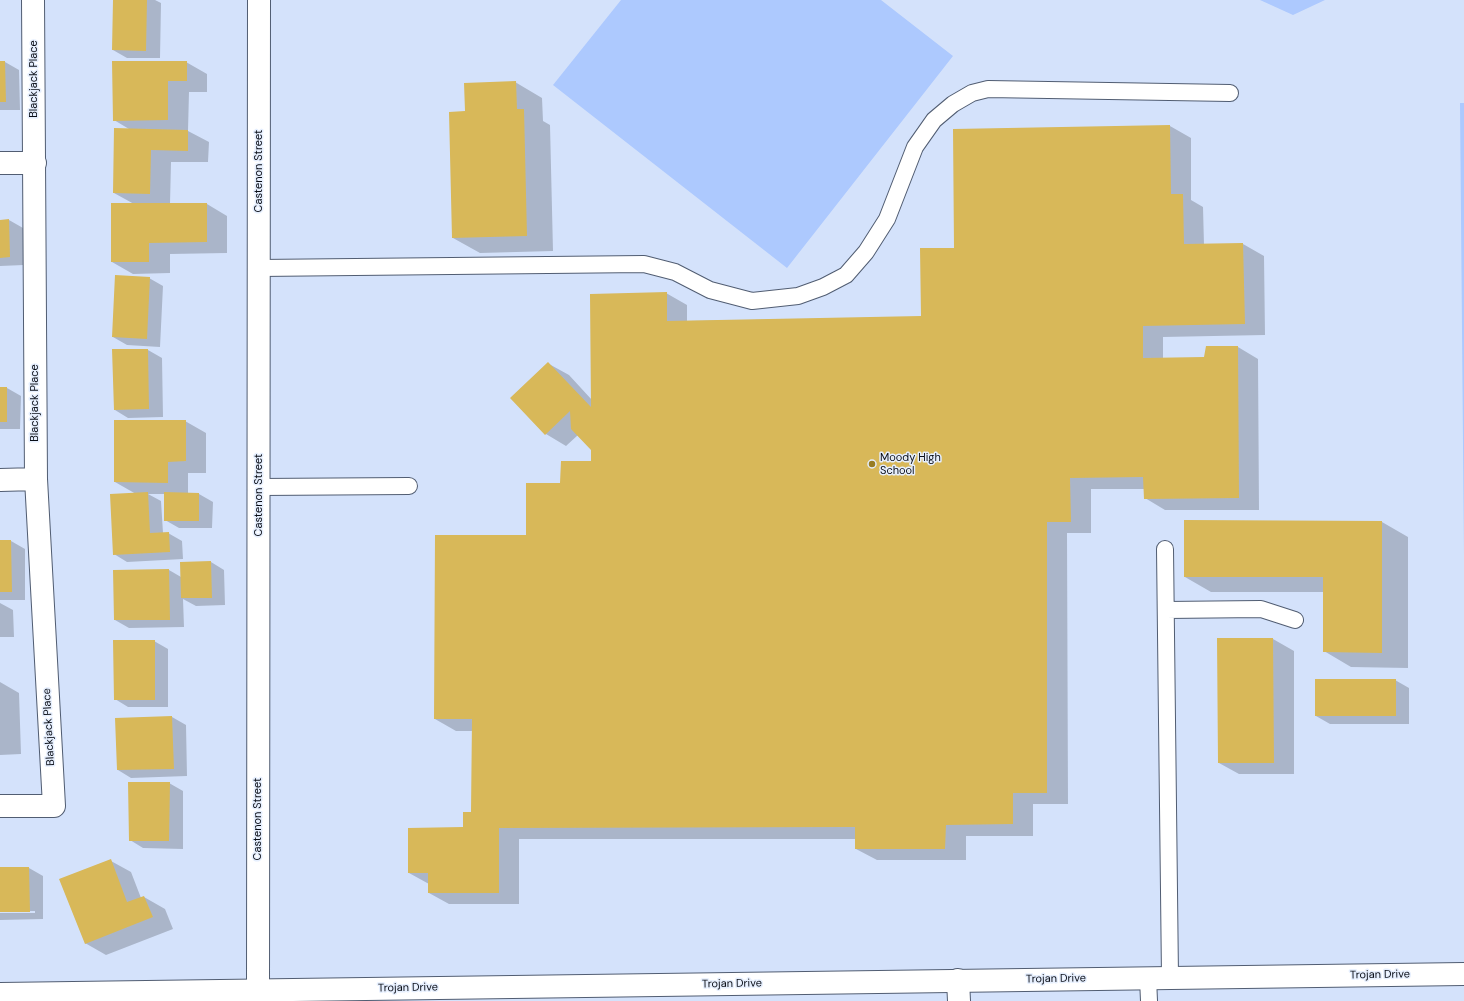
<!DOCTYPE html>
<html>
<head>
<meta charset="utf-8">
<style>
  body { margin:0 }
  canvas { display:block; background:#d4e2fb }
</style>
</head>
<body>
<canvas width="1464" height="1001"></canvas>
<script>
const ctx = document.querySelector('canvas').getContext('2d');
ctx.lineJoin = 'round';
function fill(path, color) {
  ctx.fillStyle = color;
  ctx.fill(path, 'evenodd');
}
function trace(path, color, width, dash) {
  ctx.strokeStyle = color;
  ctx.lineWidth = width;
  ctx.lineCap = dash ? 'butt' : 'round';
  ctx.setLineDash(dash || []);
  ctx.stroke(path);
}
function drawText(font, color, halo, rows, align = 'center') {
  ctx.font = font + ' "DM Sans",sans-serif';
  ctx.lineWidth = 3;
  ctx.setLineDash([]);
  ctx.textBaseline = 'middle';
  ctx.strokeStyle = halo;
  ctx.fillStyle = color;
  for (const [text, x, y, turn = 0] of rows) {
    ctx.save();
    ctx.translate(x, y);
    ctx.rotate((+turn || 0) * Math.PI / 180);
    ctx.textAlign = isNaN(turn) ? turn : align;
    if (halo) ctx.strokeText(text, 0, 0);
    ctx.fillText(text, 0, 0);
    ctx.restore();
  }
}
const green = new Path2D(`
  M 621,0 L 881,0 L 953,56 L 787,268 L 553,85 Z
  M 1260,0 L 1325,0 L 1293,15 Z
  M 1460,103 L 1464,103 L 1464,558 Z`);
const shadow = new Path2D(`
  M 114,0 L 155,0 L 161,3 L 160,58 L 127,58 L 113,50 Z
  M 0,62 L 5,62 L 19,70 L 20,110 L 0,110 Z
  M 186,62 L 207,74 L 207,92 L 189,92 L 188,131 L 209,142 L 208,162 L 171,162 L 170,204 L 207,204 L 227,216 L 227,253 L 170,254 L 170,273 L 133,274 L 112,262 L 134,204 L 114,193 L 129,129 L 114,120 Z
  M 515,82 L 542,98 L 543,121 L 550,125 L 553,251 L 480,253 L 453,238 L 466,112 Z
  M 1170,126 L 1191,138 L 1191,200 L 1203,207 L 1204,245 L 1243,244 L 1264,256 L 1265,335 L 1163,337 L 1163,359 L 1204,358 L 1238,347 L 1258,359 L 1259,510 L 1165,510 L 1145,498 L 1144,489 L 1091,489 L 1091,533 L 1067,533 L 1068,804 L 1033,804 L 1033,836 L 966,836 L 966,860 L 877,860 L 856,849 L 856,839 L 519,839 L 519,904 L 449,904 L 429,893 L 429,884 L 409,873 L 464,828 L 472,813 L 473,731 L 456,731 L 435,719 L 527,536 L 561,484 L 592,462 L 592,449 L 578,435 L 566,446 L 546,434 L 549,364 L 569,375 L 592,400 L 666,293 L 687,305 L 687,321 L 922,317 L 955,249 Z
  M 9,220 L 23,228 L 24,265 L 0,266 L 0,221 Z
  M 149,278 L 163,286 L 160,347 L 127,345 L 113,337 Z
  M 148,350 L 162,358 L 163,417 L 128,418 L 115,410 Z
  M 0,388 L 7,388 L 21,396 L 20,429 L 0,429 Z
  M 185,421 L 206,433 L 206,473 L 188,473 L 188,493 L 199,494 L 213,502 L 212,528 L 179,528 L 165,520 L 165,494 L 148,494 L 161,501 L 163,533 L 168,533 L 182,541 L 183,559 L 127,562 L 114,554 L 136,494 L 115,482 Z
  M 1382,522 L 1408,537 L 1408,668 L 1351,667 L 1324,651 L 1324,592 L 1211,592 L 1185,577 Z
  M 0,541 L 11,541 L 25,549 L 25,600 L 0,600 Z
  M 211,562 L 224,570 L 225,605 L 196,606 L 183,599 L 184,627 L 129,628 L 115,620 L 114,571 L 169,570 L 181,577 Z
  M 0,603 L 13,610 L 14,637 L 0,637 Z
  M 1218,639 L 1273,639 L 1294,651 L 1294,774 L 1239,774 L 1219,763 Z
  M 154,641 L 168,649 L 168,707 L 128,707 L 115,699 Z
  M 1395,680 L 1409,688 L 1409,724 L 1330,724 L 1316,716 Z
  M 0,682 L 19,693 L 21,754 L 0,755 Z
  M 172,717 L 186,725 L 187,776 L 131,778 L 118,770 L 116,719 Z
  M 169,783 L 183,791 L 183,849 L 143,848 L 130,840 Z
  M 111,861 L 131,872 L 141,898 L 144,897 L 165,909 L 173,929 L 106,955 L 85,943 Z
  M 0,868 L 29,868 L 43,876 L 43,919 L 0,920 L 0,913 L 35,913 L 35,911 L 0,911 Z`);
const building = new Path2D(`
  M 113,0 L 147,0 L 146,51 L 112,50 Z
  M 0,61 L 5,61 L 6,102 L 0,102 Z
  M 112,61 L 187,61 L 187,81 L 168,81 L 168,120 L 113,121 Z
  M 516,81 L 517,109 L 524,109 L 527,236 L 452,238 L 449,112 L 465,111 L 464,83 Z
  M 1170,125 L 1171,194 L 1183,194 L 1184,244 L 1243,243 L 1245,324 L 1143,326 L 1143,358 L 1204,357 L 1206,346 L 1238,346 L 1239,498 L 1144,499 L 1143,477 L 1070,478 L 1071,522 L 1047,522 L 1047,793 L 1013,793 L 1013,824 L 946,825 L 945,849 L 855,849 L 855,827 L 499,828 L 499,893 L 428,893 L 428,873 L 408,873 L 408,828 L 463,827 L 463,812 L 471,812 L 472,719 L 434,719 L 435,535 L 526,535 L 526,483 L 560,483 L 561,461 L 591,461 L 591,450 L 571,429 L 570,411 L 545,435 L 510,398 L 548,362 L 591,407 L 590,294 L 667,292 L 667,321 L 921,316 L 920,248 L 954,248 L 953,129 Z
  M 114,128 L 188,130 L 188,151 L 151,150 L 150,194 L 113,193 Z
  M 111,203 L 207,203 L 207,242 L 149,243 L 149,262 L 111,262 Z
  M 9,219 L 10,257 L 0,258 L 0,220 Z
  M 115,275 L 150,277 L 147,339 L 112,337 Z
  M 112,349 L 148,349 L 149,409 L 114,410 Z
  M 0,387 L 7,387 L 7,422 L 0,422 Z
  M 114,420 L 186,420 L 186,461 L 168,462 L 168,483 L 114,482 Z
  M 148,492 L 150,533 L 169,532 L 170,552 L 113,555 L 110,494 Z
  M 164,492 L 199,493 L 199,521 L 164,521 Z
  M 1184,520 L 1382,521 L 1382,653 L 1323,652 L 1323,577 L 1184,577 Z
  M 0,540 L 11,540 L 12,592 L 0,592 Z
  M 211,561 L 212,598 L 181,598 L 180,562 Z
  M 169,569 L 170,620 L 114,620 L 113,570 Z
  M 1217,638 L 1273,638 L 1274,763 L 1218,763 Z
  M 113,640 L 155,640 L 155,700 L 114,700 Z
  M 1315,679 L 1396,679 L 1396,716 L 1315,716 Z
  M 172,716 L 174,769 L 117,770 L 115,718 Z
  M 128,782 L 170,782 L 169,841 L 129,841 Z
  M 111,859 L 127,902 L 144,896 L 153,917 L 85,944 L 59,879 Z
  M 0,867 L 29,867 L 30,912 L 0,912 Z`);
const service = new Path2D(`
  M 259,268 L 644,264 L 675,272 L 710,290 L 752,301 L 798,296 L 823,287 L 846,275 L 866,252 L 887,219 L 915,147 L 934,120 L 953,104 L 972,93 L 988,89 L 1230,93
  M 259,487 L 409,486
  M 1165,549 L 1170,977
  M 1166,610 L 1261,609 L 1295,620
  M 1148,978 L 1149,1001`);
const minor = new Path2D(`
  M 0,163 L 35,163
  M 0,480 L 36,479
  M 0,806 L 54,806 L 36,479 L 33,0
  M 958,980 L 959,1001
  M 258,990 L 259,0`);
const tertiary = new Path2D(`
  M 0,994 L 1464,974`);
const markers = [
  [872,464,4,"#977c24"]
];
const streetNames = [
  ["Blackjack Place",34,79,-90],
  ["Castenon Street",259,171,-90],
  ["Blackjack Place",35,403,-90],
  ["Castenon Street",259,495,-90],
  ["Blackjack Place",49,727,-93],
  ["Castenon Street",258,819,-90],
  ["Trojan Drive",1380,975,-1],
  ["Trojan Drive",1056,979,-1],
  ["Trojan Drive",732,984,-1],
  ["Trojan Drive",408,988,-1]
];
const poiNames = [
  ["Moody High",880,458],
  ["School",880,471]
];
fill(green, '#adc9fe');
fill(shadow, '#0003');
fill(building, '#d8b859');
trace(service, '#515d72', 18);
trace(minor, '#515d72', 24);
trace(tertiary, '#515d72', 24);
trace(service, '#fff', 16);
trace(minor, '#fff', 22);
trace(tertiary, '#fff', 22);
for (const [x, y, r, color] of markers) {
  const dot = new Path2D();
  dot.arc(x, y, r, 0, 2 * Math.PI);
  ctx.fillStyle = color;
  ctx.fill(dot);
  trace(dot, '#e6effe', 1.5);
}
drawText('11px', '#090d16', '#e6effe', streetNames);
drawText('11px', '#090d16', '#e6effe', poiNames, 'left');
</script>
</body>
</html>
